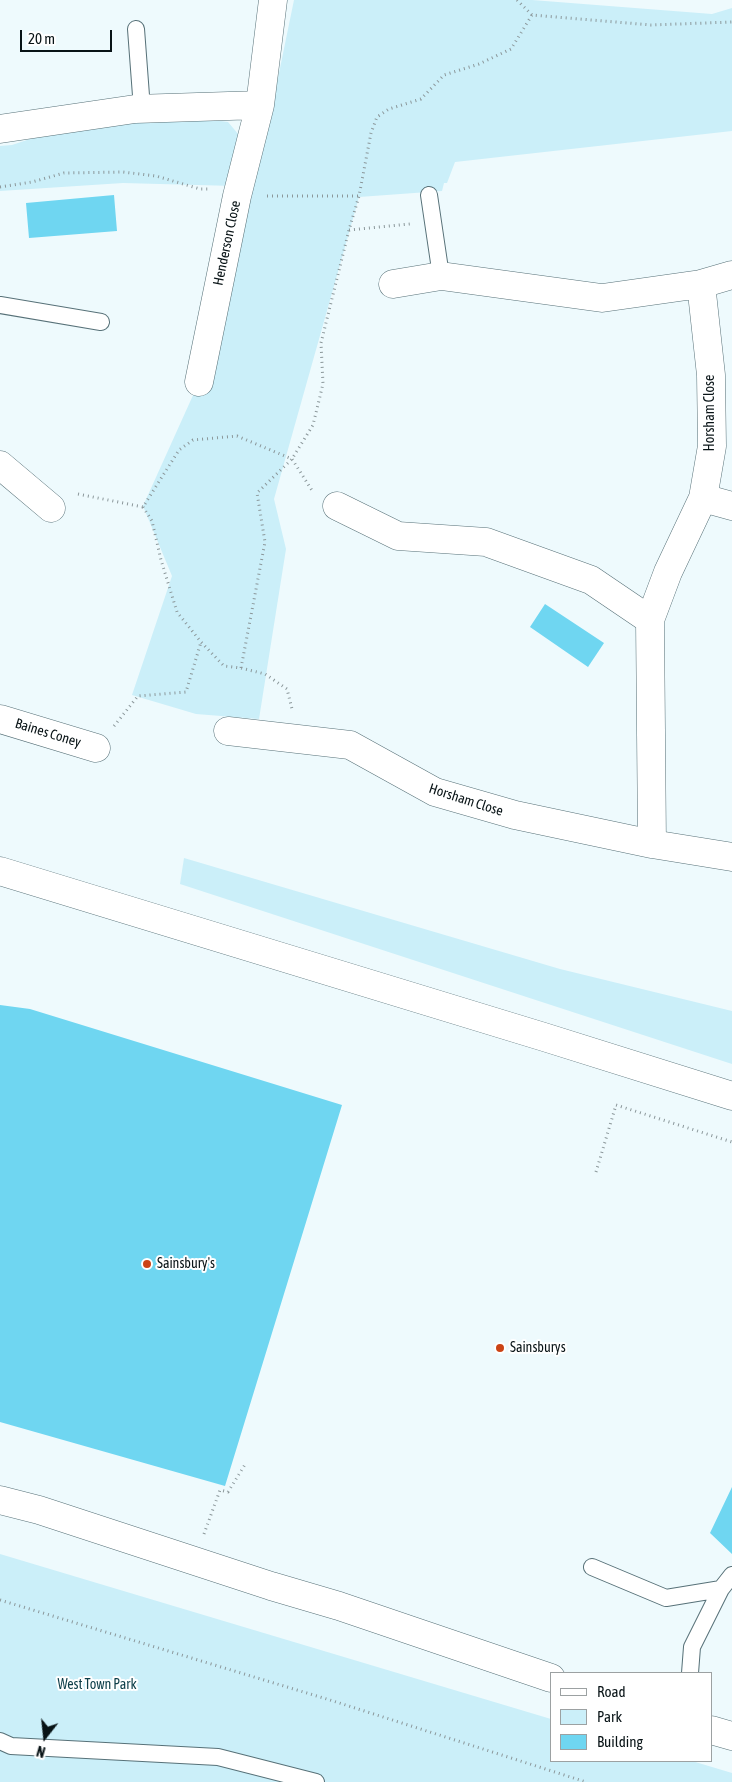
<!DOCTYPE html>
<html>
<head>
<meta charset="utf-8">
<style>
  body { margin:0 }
  #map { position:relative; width:732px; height:1782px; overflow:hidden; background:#eefafd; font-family:"Asap Condensed",sans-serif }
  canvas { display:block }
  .legend { position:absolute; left:550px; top:1672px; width:162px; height:90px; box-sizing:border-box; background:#fff; border:1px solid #9ca1a2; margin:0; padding:6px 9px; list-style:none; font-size:15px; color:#081316 }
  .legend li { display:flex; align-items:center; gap:10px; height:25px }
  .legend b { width:25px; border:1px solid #9ca1a2 }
  .north { position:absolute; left:20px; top:1712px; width:50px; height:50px; -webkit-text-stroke:4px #fff; paint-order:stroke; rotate:196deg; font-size:14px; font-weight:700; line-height:20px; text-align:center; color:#081316 }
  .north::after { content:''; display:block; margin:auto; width:18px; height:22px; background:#081316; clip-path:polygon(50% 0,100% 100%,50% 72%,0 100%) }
  .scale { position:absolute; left:20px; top:30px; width:92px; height:22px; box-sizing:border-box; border:2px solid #081316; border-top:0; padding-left:6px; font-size:15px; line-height:18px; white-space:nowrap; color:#081316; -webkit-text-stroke:4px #fff; paint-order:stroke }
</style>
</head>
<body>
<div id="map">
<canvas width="732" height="1782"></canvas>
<ul class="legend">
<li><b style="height:6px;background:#fff"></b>Road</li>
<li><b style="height:14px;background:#cbeff9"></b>Park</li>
<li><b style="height:14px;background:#6fd6f1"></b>Building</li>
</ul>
<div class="north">N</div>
<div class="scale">20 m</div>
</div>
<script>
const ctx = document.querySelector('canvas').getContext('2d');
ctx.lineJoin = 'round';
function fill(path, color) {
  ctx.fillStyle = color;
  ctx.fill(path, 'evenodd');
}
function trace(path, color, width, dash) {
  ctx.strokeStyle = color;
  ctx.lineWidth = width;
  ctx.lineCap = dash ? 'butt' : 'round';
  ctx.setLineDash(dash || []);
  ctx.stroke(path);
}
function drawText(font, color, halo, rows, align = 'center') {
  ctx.font = font + ' "Asap Condensed",sans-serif';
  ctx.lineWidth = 4;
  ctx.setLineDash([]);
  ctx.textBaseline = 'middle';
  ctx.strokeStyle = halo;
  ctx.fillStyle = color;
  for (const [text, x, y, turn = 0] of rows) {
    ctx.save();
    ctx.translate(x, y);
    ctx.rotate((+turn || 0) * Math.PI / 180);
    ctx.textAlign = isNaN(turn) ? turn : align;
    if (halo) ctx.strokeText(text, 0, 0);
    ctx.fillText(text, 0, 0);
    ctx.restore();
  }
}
const green = new Path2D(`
  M 294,0 L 532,0 L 712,14 L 732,8 L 732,131 L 455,162 L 447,183 L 444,183 L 442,191 L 359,197 L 274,499 L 286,549 L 259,719 L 196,714 L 132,695 L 172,576 L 143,506 L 199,382 L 272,107 Z
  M 185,116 L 228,122 L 239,135 L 234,186 L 123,183 L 0,191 L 0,146 L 12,145 L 60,129 Z
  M 184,858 L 560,969 L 732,1011 L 732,1064 L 180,884 Z
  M 0,1554 L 551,1719 L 551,1761 L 692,1761 L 732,1773 L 732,1782 L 0,1782 Z`);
const building = new Path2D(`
  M 114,195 L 117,231 L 29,238 L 26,203 Z
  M 545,604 L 604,643 L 588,667 L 530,627 Z
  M 0,1005 L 30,1009 L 342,1105 L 225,1486 L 0,1422 Z
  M 732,1487 L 732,1554 L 710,1533 Z`);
const path = new Path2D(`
  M 517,0 L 532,15 L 651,25 L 732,22
  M 0,187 L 32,182 L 64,173 L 123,172 L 156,176 L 200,189 L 208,189
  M 267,196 L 359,196
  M 349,230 L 410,224
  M 78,494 L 143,507 L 179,450 L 193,440 L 237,436 L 292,459 L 313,492
  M 143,507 L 152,521 L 161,560 L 177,612 L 201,642 L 224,666 L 241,668 L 265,674 L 287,689 L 292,709
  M 241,668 L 265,542 L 257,493 L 292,459 L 313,425 L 323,384 L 321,343 L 349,230 L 359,196 L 371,133 L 377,117 L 389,109 L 421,99 L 444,75 L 479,64 L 511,49 L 532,15
  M 114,726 L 138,696 L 186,692 L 201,642
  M 596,1172 L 616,1105 L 732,1142
  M 204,1534 L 220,1490 L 228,1492 L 246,1463
  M 0,1600 L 330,1700 L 586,1782`);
const lane = new Path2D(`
  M 136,29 L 142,109
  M 429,195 L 441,276
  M 0,305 L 101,322
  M 592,1567 L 666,1598 L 721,1589
  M 690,1673 L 692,1647 L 721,1589 L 732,1575
  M 0,1741 L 11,1746 L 218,1757 L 316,1782`);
const street = new Path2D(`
  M 0,129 L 135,109 L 260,105 L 273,0
  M 701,284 L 732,275
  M 199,382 L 237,196 L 260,105
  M 0,465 L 51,508
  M 703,498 L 732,506
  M 337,506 L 398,536 L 486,542 L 591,580 L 650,620
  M 0,719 L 96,748
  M 228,731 L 350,745 L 435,792 L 515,815 L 652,844 L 650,620 L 668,572 L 703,498 L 712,446 L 711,375 L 701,284 L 602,298 L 441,276 L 393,284
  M 652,844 L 732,857
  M 0,871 L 544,1037 L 732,1096`);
const primary = new Path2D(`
  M 0,1500 L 39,1510 L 271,1586 L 339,1606 L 551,1678
  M 711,1730 L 732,1736`);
const markers = [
  [147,1264,5,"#cb4315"],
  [500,1348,5,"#cb4315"]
];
const streetNames = [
  ["Henderson Close",227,243,-78],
  ["Horsham Close",710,413,-90],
  ["Baines Coney",48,733,17],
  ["Horsham Close",466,800,18]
];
const poiNames = [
  ["Sainsbury's",157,1264],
  ["Sainsburys",510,1348]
];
const parkNames = [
  ["West Town Park",97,1685]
];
fill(green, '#cbeff9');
fill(building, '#6fd6f1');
trace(lane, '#577178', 18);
trace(street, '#577178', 29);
trace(primary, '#577178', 29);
trace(path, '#8b979a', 3, [1, 4]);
trace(lane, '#fff', 16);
trace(street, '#fff', 28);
trace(primary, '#fff', 28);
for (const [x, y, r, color] of markers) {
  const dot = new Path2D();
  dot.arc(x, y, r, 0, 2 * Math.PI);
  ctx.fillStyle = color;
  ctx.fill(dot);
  trace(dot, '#fff', 2);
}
drawText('14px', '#081316', '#fff', streetNames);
drawText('14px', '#081316', '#fff', poiNames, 'left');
drawText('14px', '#0c3d48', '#fff', parkNames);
</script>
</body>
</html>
